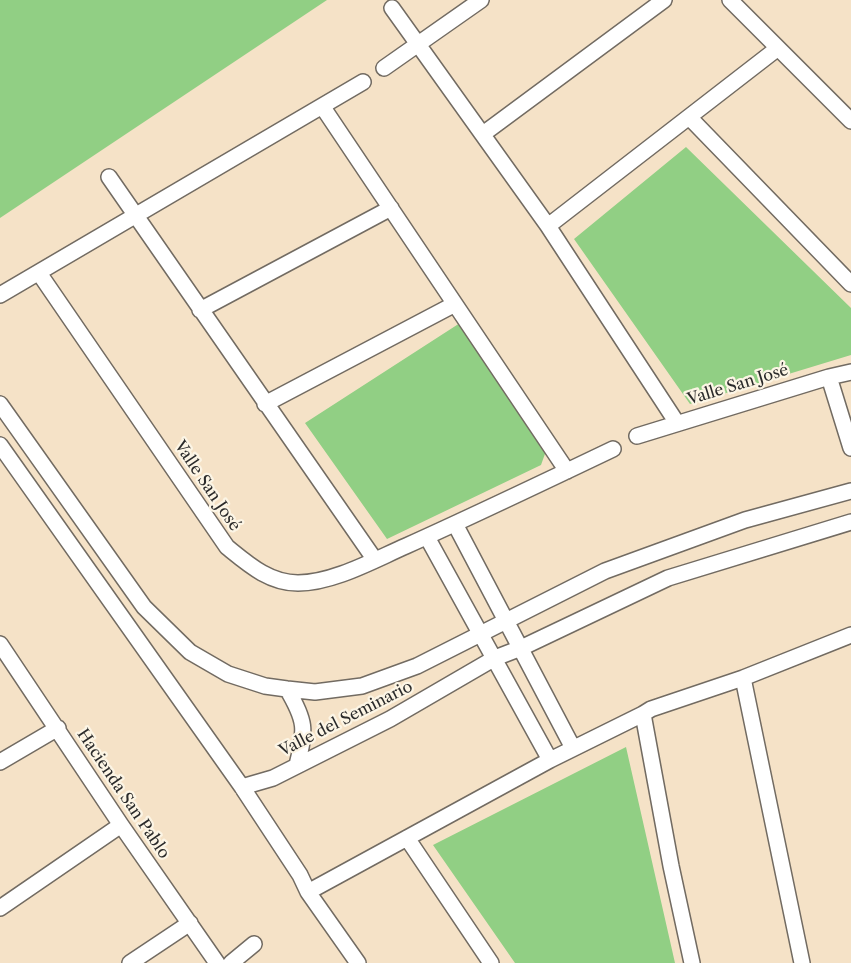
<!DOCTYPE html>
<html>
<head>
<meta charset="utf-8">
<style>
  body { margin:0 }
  canvas { display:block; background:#f5e2c7 }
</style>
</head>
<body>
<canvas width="851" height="963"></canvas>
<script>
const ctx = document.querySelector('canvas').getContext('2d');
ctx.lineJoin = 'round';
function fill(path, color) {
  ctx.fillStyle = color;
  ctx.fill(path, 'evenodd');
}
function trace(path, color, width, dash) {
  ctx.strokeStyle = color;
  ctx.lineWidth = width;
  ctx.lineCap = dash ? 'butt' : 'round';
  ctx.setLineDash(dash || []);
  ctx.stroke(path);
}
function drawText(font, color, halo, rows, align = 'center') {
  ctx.font = font + ' "Libre Caslon Text",serif';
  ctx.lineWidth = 4.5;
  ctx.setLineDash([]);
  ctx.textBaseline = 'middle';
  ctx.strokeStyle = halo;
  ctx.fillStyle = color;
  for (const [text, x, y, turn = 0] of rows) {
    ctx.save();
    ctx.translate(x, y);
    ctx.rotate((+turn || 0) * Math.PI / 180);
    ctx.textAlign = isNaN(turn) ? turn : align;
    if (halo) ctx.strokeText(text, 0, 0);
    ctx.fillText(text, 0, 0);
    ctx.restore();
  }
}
const green = new Path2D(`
  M 0,0 L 327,0 L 0,218 Z
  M 686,147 L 851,308 L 851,355 L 690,404 L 574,239 Z
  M 460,323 L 546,451 L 541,465 L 387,539 L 305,423 Z
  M 626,747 L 675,963 L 515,963 L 433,845 Z`);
const street = new Path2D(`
  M 730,0 L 851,121
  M 392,8 L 548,226 L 677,423
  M 384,68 L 481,0
  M 322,106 L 567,471
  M 689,117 L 851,284
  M 483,134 L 664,0
  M 109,177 L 375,560
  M 548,226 L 778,48
  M 39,273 L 227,547 C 248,564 269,583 298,583 C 333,583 374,560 406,546 C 475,515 544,482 613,449
  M 0,295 L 363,82
  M 200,310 L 391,208
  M 829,377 L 851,448
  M 0,404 L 144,607 L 190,652 L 228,674 L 265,686 L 287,689 L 315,692 L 362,686 L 417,666 L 605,571 L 745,520 L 851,491
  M 265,404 L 455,304
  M 637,436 L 829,377 L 851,372
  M 0,445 L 242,787 L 300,875 L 308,892 L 550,760 L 643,714
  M 455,524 L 573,748
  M 427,537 L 550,760
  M 0,644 L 121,825 L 217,963
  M 743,678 L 802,963
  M 287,689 C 306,721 306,729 297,765
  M 0,762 L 58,728
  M 242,787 L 273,778 L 390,719 L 495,658 L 521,648 L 668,578 L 851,522
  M 407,838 L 491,963
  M 308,892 L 358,963
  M 0,908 L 121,825
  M 130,963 L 190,923
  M 231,963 L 254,944
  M 692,963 L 671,866 L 643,714 L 651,709 L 743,678 L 851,635`);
const streetNames = [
  ["Valle San José",738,385,-17],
  ["Valle San José",207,486,56],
  ["Valle del Seminario",346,719,-27],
  ["Hacienda San Pablo",123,794,56]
];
fill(green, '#91cf84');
trace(street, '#726b62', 18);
trace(street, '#fff', 15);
drawText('16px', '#2b2b2b', '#fcf5e5', streetNames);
</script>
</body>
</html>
